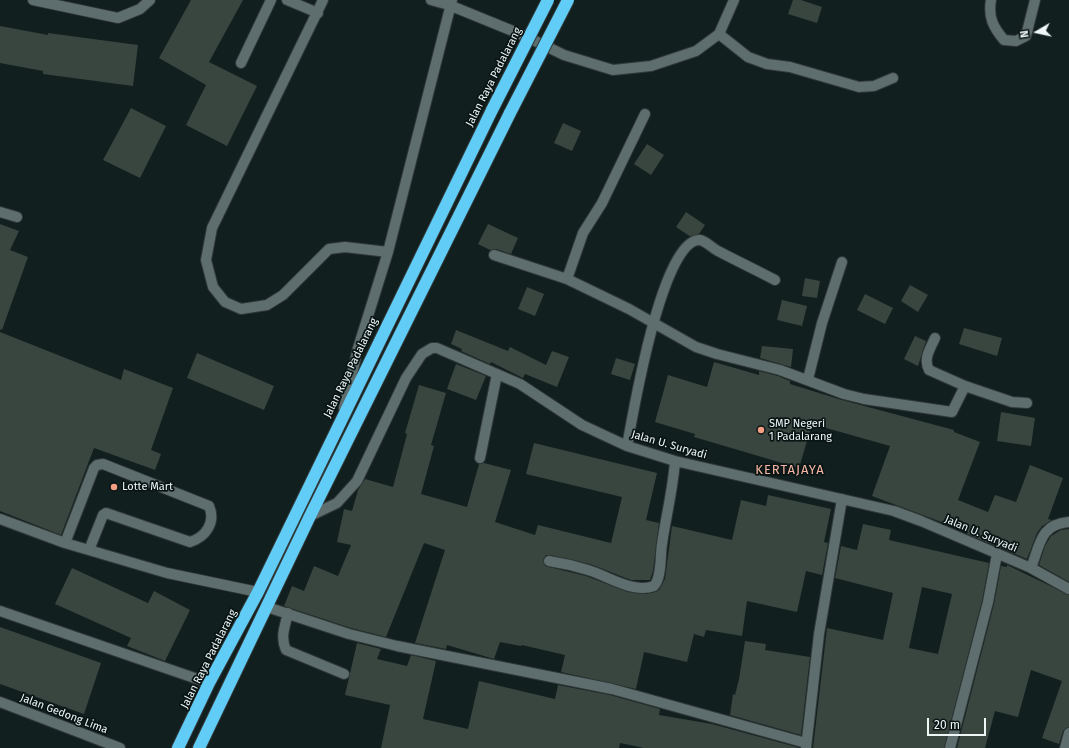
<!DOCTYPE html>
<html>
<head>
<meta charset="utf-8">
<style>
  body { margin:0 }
  #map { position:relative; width:1069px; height:748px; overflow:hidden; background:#121f1f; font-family:"Fira Sans",sans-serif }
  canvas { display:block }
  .north { position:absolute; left:1017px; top:12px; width:40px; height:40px; -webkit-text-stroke:3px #091515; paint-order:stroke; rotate:261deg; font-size:11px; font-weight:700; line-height:16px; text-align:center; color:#eef6f6 }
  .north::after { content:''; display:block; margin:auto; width:14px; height:18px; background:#eef6f6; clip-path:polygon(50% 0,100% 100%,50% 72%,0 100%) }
  .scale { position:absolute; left:927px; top:718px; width:59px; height:18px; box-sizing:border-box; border:2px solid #eef6f6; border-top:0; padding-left:5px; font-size:12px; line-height:14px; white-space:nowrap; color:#eef6f6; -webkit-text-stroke:3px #091515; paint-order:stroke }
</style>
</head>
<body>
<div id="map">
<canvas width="1069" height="748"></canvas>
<div class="north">N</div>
<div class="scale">20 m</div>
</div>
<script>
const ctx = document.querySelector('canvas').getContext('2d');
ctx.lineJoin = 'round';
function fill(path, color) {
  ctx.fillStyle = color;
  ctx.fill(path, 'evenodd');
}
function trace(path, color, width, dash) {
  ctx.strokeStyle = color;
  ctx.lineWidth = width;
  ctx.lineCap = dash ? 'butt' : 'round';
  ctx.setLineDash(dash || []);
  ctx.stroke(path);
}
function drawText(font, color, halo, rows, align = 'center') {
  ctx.font = font + ' "Fira Sans",sans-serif';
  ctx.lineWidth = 3.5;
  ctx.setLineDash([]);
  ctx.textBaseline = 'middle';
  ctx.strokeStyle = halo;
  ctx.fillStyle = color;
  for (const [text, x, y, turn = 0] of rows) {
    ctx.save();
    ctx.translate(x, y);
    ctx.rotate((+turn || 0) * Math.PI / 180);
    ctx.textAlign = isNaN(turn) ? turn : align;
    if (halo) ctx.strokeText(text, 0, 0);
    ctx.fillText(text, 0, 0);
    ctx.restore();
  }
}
const building = new Path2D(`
  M 191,0 L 243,0 L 209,62 L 257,86 L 227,146 L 186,125 L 206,85 L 159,58 Z
  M 793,0 L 801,0 L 822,7 L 817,23 L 788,14 Z
  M 0,26 L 48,35 L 48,33 L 138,45 L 133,86 L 43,74 L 43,71 L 0,63 Z
  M 131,108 L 166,126 L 140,178 L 103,160 Z
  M 563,123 L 581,131 L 572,151 L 554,143 Z
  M 647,144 L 664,155 L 651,175 L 634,164 Z
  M 686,212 L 705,225 L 699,234 L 691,237 L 676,227 Z
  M 0,224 L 19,231 L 10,250 L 28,257 L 2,330 L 0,329 Z
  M 488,224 L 518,238 L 511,254 L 496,249 L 490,250 L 478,244 Z
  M 805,278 L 820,281 L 817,298 L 802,296 Z
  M 910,285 L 928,295 L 918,312 L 901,301 Z
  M 527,287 L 544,294 L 535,316 L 518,309 Z
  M 865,294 L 893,308 L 885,324 L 857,310 Z
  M 782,300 L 807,306 L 802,326 L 777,320 Z
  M 964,328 L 1002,338 L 997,356 L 959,344 Z
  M 456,330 L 508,351 L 510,347 L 546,365 L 552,351 L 569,357 L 557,387 L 525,374 L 523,378 L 491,362 L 490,364 L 461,351 L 462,349 L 451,344 Z
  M 0,332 L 121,380 L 124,369 L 173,388 L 151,450 L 161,454 L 155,470 L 94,448 L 61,535 L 0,511 Z
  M 915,336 L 926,341 L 918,366 L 904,359 Z
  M 762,346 L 793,349 L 791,367 L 760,358 Z
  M 197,353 L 274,386 L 264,410 L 187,378 Z
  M 616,358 L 635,364 L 630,380 L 611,374 Z
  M 714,362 L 759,375 L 759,371 L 778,376 L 790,381 L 790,384 L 842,400 L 954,430 L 954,432 L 980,442 L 958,500 L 988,512 L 995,495 L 1016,502 L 1030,465 L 1063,478 L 1048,519 L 1052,520 L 1042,526 L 1037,533 L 1027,559 L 967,534 L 968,532 L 872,496 L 890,446 L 812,424 L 799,468 L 694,437 L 695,434 L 655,422 L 668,375 L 707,387 Z
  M 456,364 L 486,376 L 476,400 L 447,389 Z
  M 419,385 L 446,393 L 431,445 L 434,446 L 421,494 L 467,507 L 479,464 L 484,463 L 511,470 L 495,522 L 535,535 L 538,525 L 611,543 L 622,497 L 526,474 L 534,443 L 657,473 L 646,520 L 659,523 L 653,571 L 650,580 L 631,580 L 590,564 L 550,555 L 546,555 L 543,560 L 545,566 L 586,576 L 628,592 L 646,594 L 655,592 L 659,590 L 665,579 L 672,526 L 732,540 L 741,500 L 766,506 L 768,495 L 831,509 L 824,542 L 828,543 L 822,575 L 806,571 L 797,612 L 747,601 L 742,636 L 706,630 L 704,637 L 694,634 L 687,662 L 644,652 L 636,689 L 561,672 L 565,655 L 522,645 L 521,646 L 500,642 L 494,659 L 447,645 L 446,649 L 415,643 L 445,550 L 424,543 L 386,637 L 351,628 L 284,606 L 292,586 L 304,591 L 314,566 L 338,576 L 351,545 L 337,542 L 344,509 L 352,511 L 358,490 L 365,479 L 393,487 L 407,434 L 405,433 Z
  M 1001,412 L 1035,418 L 1031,446 L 997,441 Z
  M 863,524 L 891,530 L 889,540 L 989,563 L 982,601 L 944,748 L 813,748 L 827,628 L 883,640 L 893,593 L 835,578 L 841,546 L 857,550 ZM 922,587 L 952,594 L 938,654 L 909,648 Z
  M 1069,529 L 1069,582 L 1039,565 L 1045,546 L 1051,536 L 1061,530 Z
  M 1007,565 L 1069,595 L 1069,727 L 1063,731 L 1059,744 L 1042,738 L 1062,681 L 1031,670 L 1018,717 L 995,711 L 985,748 L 957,748 L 994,604 L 1001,566 L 1007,567 Z
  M 72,568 L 148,603 L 154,591 L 190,610 L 165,661 L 127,646 L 131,638 L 55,604 Z
  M 0,627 L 101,663 L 84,714 L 0,684 Z
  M 745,641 L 766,644 L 765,650 L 810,657 L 801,735 L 730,715 L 733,694 L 735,695 L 739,679 Z
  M 357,643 L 381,649 L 377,659 L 407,666 L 411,655 L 436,661 L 423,719 L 468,729 L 479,681 L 555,699 L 558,685 L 610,695 L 660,709 L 659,715 L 712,724 L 800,748 L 644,748 L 620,743 L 619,748 L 381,748 L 390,705 L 345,695 Z`);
const minor = new Path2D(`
  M 33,0 L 118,18 L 140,9 L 150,0
  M 287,0 L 318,13
  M 323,0 L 212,228 L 206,260 L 213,287 L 225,302 L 241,309 L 267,305 L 283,295 L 329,249 L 345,247 L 388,252
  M 431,0 L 449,5 L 525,36 L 564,55 L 613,70 L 651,66 L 696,51 L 719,34 L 734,0
  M 991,0 C 988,17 993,27 1004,40 L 1016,41 L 1026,36 L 1035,0
  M 719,34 L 748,57 L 767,64 L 790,67 L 859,87 L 874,86 L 893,78
  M 241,63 L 271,0
  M 0,212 L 17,217
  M 494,255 L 567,279 L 629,309 L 696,347 L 717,354 L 780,370 L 844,394 L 864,399 L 952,412 L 965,386 L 929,370 C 923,359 930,349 935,338
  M 567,279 L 583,233 L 602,203 L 645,114
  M 808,379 L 822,323 L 842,262
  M 965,386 L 1012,402 L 1027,403
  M 344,408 L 358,348 L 388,252 L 452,0
  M 627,446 C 633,414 662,238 700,240 C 706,241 712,248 718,251 C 737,261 756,270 775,280
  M 480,458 L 497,374
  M 310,516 L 337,503 L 357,481 L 406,378 L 422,354 L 432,348 L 437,348 L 520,384 L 582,425 L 627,446 L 675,461 L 894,511 L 921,521 L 1031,568 L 1069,589
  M 0,519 L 65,543 L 167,573 L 258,592
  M 65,543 L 94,468 L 97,465 L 103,464 L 209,506 C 216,522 206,537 190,542 L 106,513 L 103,515 L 89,550
  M 549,561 C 562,563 575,566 588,570 C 608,576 633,594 654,586 C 662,577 660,556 662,544 C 666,516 673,489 675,461
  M 1031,568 C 1040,545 1040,524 1069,522
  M 267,607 L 349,634 L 397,646 L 612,689 L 806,743
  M 0,611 L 209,683
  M 288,613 C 285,626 280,637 286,650 L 344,674
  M 0,702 L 120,748
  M 806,748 L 819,634 L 842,499
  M 950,748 L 988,602 L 997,554
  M 1065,748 L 1069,733`);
const highway = new Path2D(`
  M 178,748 L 209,683 L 258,592 L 492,110
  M 199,748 L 310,516 L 510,113`);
const highwayBridge = new Path2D(`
  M 492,110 L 548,0
  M 510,113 L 568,0`);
const markers = [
  [761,430,4,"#f39f84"],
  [114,487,4,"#f39f84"]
];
const streetNames = [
  ["Jalan Raya Padalarang",494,77,-63],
  ["Jalan Raya Padalarang",351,368,-64],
  ["Jalan U. Suryadi",669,445,16],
  ["Jalan U. Suryadi",981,534,23],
  ["Jalan Raya Padalarang",209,659,-63],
  ["Jalan Gedong Lima",64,714,21]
];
const poiNames = [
  ["SMP Negeri",769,424],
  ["1 Padalarang",769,437],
  ["Lotte Mart",122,487]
];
const quarterNames = [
  ["KERTAJAYA",790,470]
];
fill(building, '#39453f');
trace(minor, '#303838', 12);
trace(highway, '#303838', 14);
trace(minor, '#5e6d6d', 10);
trace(highway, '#61ccf6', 12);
trace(highwayBridge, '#303838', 14, []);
trace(highwayBridge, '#61ccf6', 12);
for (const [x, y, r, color] of markers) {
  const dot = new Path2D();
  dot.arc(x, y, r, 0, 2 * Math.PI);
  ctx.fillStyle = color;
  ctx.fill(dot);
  trace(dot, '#091515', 1.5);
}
drawText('11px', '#eef6f6', '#091515', streetNames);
drawText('11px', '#eef6f6', '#091515', poiNames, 'left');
ctx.letterSpacing = '1px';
drawText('13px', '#f6b6a2', '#091515', quarterNames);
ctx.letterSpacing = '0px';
</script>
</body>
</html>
